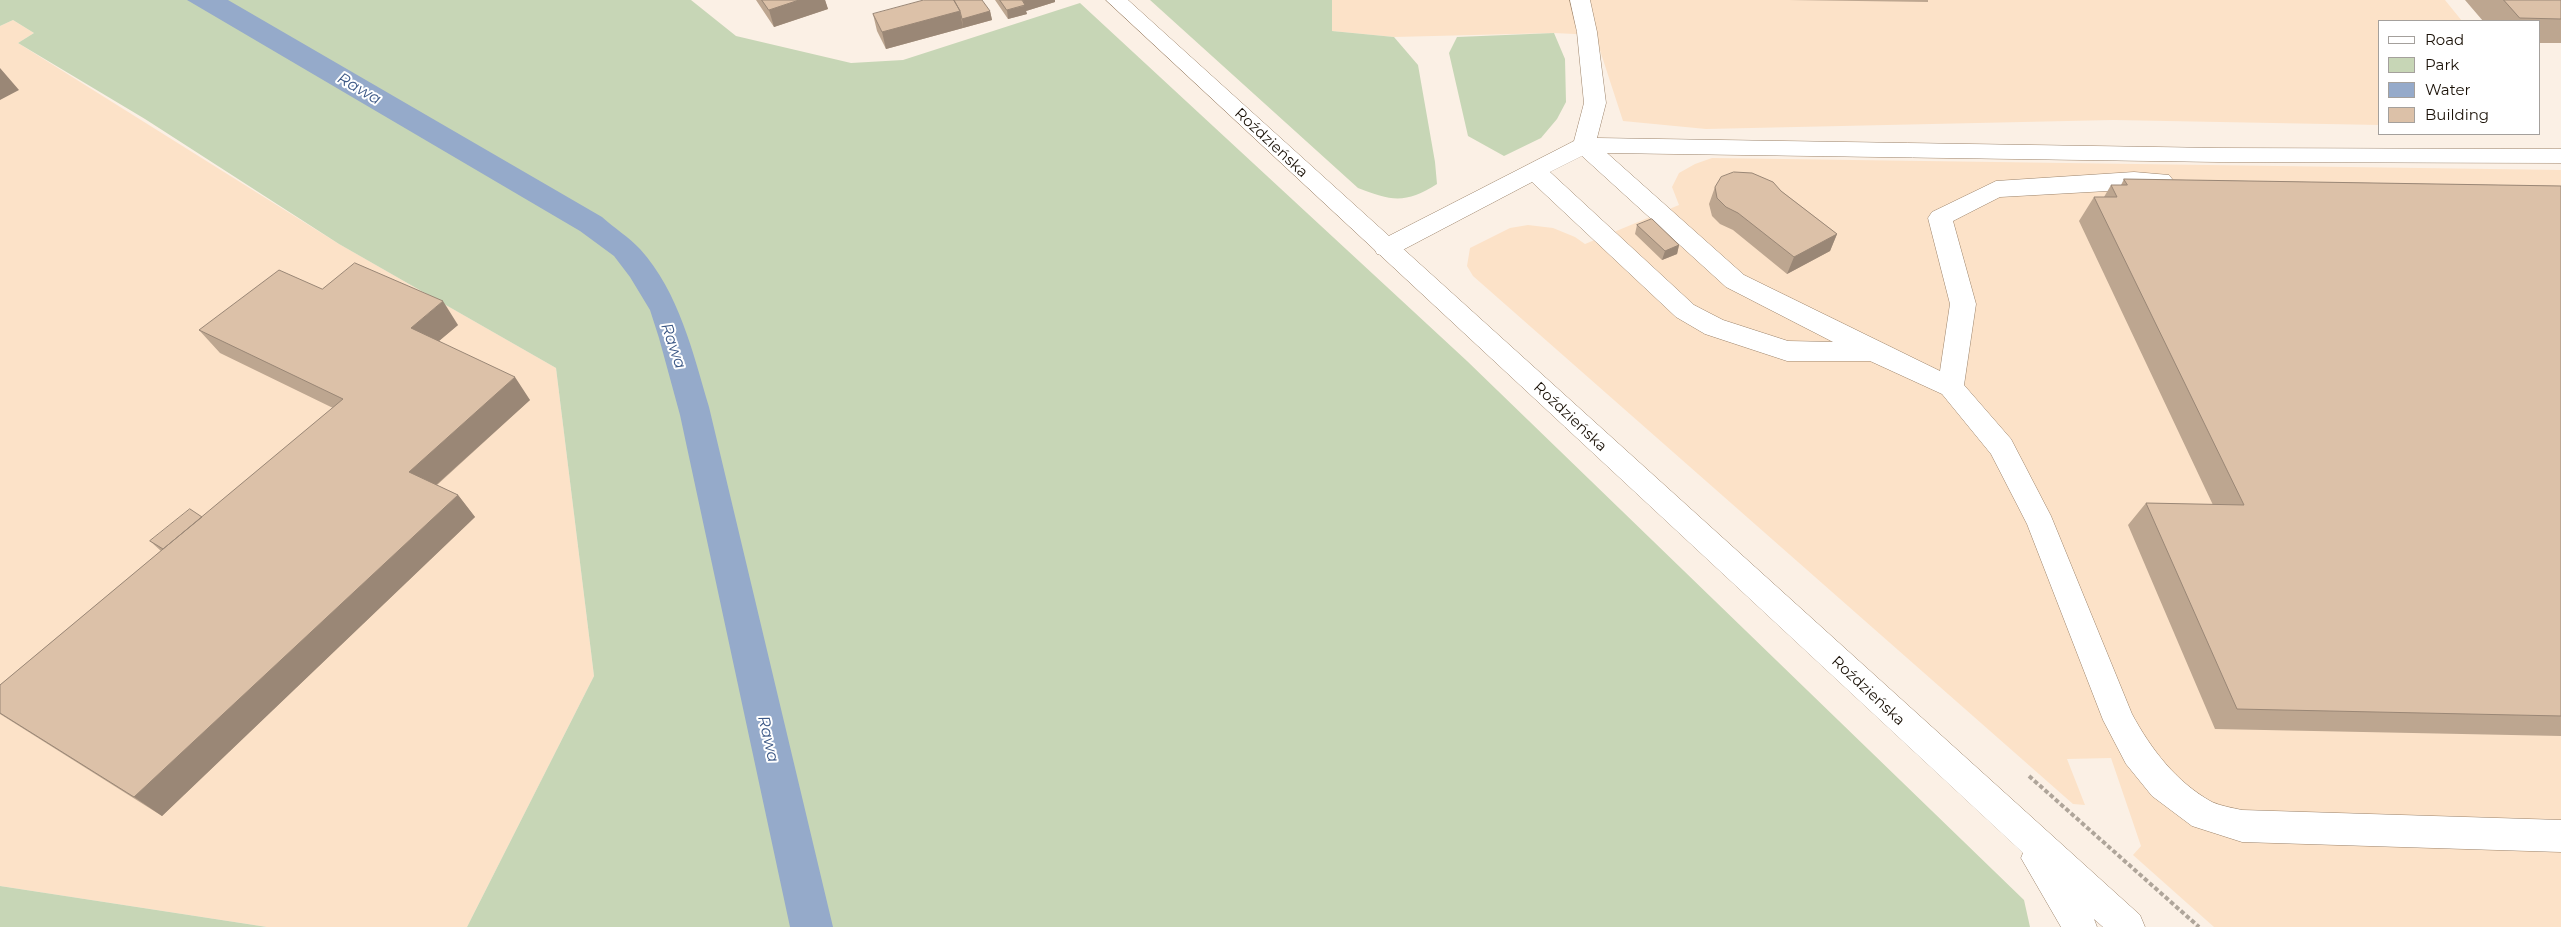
<!DOCTYPE html>
<html>
<head>
<meta charset="utf-8">
<style>
  body { margin:0 }
  #map { position:relative; width:2561px; height:927px; overflow:hidden; background:#fbf0e5; font-family:Montserrat,sans-serif }
  canvas { display:block }
  .legend { position:absolute; left:2378px; top:20px; width:162px; height:115px; box-sizing:border-box; background:#fff; border:1px solid #a4a09c; margin:0; padding:6px 9px; list-style:none; font-size:15px; color:#1b1208 }
  .legend li { display:flex; align-items:center; gap:10px; height:25px }
  .legend b { width:25px; border:1px solid #a4a09c }
</style>
</head>
<body>
<div id="map">
<canvas width="2561" height="927"></canvas>
<ul class="legend">
<li><b style="height:6px;background:#fff"></b>Road</li>
<li><b style="height:14px;background:#c7d6b6"></b>Park</li>
<li><b style="height:14px;background:#95aaca"></b>Water</li>
<li><b style="height:14px;background:#dcc1a8"></b>Building</li>
</ul>
</div>
<script>
const ctx = document.querySelector('canvas').getContext('2d');
ctx.lineJoin = 'round';
function fill(path, color) {
  ctx.fillStyle = color;
  ctx.fill(path, 'evenodd');
}
function trace(path, color, width, dash) {
  ctx.strokeStyle = color;
  ctx.lineWidth = width;
  ctx.lineCap = dash ? 'butt' : 'round';
  ctx.setLineDash(dash || []);
  ctx.stroke(path);
}
function drawText(font, color, halo, rows, align = 'center') {
  ctx.font = font + ' Montserrat,sans-serif';
  ctx.lineWidth = 4;
  ctx.setLineDash([]);
  ctx.textBaseline = 'middle';
  ctx.strokeStyle = halo;
  ctx.fillStyle = color;
  for (const [text, x, y, turn = 0] of rows) {
    ctx.save();
    ctx.translate(x, y);
    ctx.rotate((+turn || 0) * Math.PI / 180);
    ctx.textAlign = isNaN(turn) ? turn : align;
    if (halo) ctx.strokeText(text, 0, 0);
    ctx.fillText(text, 0, 0);
    ctx.restore();
  }
}
const built = new Path2D(`
  M 1332,0 L 2445,0 L 2462,21 L 2380,21 L 2380,125 L 2113,120 L 1706,129 L 1623,121 L 1595,35 L 1554,33 L 1394,37 L 1332,31 Z
  M 13,20 L 34,33 L 18,43 L 339,244 L 556,368 L 594,676 L 467,927 L 267,927 L 0,886 L 0,26 Z
  M 1712,158 L 2561,170 L 2561,927 L 2214,927 L 2133,855 L 2141,846 L 2111,758 L 2067,759 L 2085,805 L 2073,804 L 1473,276 L 1467,266 L 1470,248 L 1510,228 L 1528,225 L 1553,228 L 1575,237 L 1585,244 L 1679,205 L 1672,187 L 1679,173 L 1695,164 Z`);
const green = new Path2D(`
  M 0,0 L 691,0 L 736,36 L 851,63 L 903,60 L 1080,3 L 1467,361 L 2024,900 L 2030,927 L 467,927 L 594,676 L 556,368 L 339,244 L 145,119 L 18,43 L 34,33 L 13,20 L 0,26 Z
  M 1150,0 L 1332,0 L 1332,31 L 1394,37 L 1418,65 L 1435,162 L 1437,184 C 1406,204 1391,201 1358,188 Z
  M 1554,33 L 1565,59 L 1566,102 L 1557,119 L 1541,138 L 1504,156 L 1468,136 L 1449,53 L 1457,37 Z
  M 0,886 L 267,927 L 0,927 Z`);
const water = new Path2D(`
  M 187,0 L 228,0 L 602,217 C 614,228 629,237 640,249 C 679,292 693,353 709,407 L 833,927 L 790,927 L 680,415 L 659,338 L 650,310 L 630,277 L 614,256 L 580,231 Z`);
const path = new Path2D(`
  M 2029,776 L 2199,927`);
const lane = new Path2D(`
  M 1570,0 L 1590,0 L 1597,32 L 1606,103 L 1597,138 L 2218,148 L 2561,149 L 2561,163 L 2218,162 L 1607,153 L 1744,275 L 1940,371 L 1950,304 L 1928,218 L 1932,212 L 1996,181 L 2134,172 L 2169,175 L 2173,180 L 2169,185 L 2161,188 L 2000,197 L 1953,221 L 1976,304 L 1964,385 L 2011,439 L 2051,516 L 2132,714 C 2151,749 2176,782 2212,802 C 2221,806 2233,808 2242,810 L 2561,820 L 2561,852 L 2242,842 L 2192,826 L 2152,796 L 2126,764 L 2103,720 L 2027,524 L 1991,454 L 1942,394 L 1870,361 L 1787,361 L 1705,334 L 1676,317 L 1532,182 L 1395,254 L 1386,256 L 1377,254 L 1374,248 L 1377,242 L 1574,141 L 1584,103 L 1577,32 ZM 1582,156 L 1726,287 L 1833,342 L 1788,341 L 1723,320 L 1694,305 L 1550,172 Z`);
const street = new Path2D(`
  M 1106,0 L 1128,0 L 2140,915 L 2145,927 L 2103,927 L 2094,919 L 2097,927 L 2061,927 L 2021,858 L 2023,853 Z`);
const wall = new Path2D(`
  M 756,0 L 825,0 L 828,9 L 774,27 Z
  M 995,0 L 1055,0 L 1055,2 L 1026,11 L 1027,14 L 1008,19 Z
  M 1789,0 L 1928,0 L 1928,2 Z
  M 2465,0 L 2561,0 L 2561,43 L 2540,43 L 2540,21 L 2483,21 Z
  M 990,11 L 992,20 L 886,49 L 877,31 L 873,14 Z
  M 2124,179 L 2561,186 L 2561,736 L 2215,729 L 2128,525 L 2146,503 L 2213,505 L 2079,221 L 2094,197 L 2104,197 L 2111,185 L 2121,185 Z
  M 1715,187 L 1781,191 L 1837,234 L 1830,251 L 1787,274 L 1733,230 L 1720,224 L 1712,216 L 1709,204 Z
  M 1637,225 L 1679,245 L 1677,254 L 1662,260 L 1635,234 Z
  M 322,289 L 458,325 L 439,341 L 530,400 L 437,485 L 458,495 L 475,517 L 162,816 L 0,714 L 0,685 L 161,551 L 150,541 L 202,517 L 333,408 L 220,353 L 199,330 Z`);
const shadedWall = new Path2D(`
  M 799,0 L 825,0 L 828,9 L 774,27 L 769,10 Z
  M 1023,0 L 1055,0 L 1055,2 L 1026,11 L 1027,14 L 1008,19 L 1007,10 L 1024,6 Z
  M 960,11 L 963,28 L 886,49 L 882,32 Z
  M 990,11 L 992,20 L 963,28 L 962,19 Z
  M 0,68 L 19,90 L 0,100 Z
  M 1837,234 L 1830,251 L 1787,274 L 1794,257 Z
  M 1679,245 L 1677,254 L 1662,260 L 1665,251 Z
  M 443,301 L 458,325 L 427,351 L 411,328 Z
  M 515,377 L 530,400 L 426,494 L 409,472 Z
  M 458,495 L 475,517 L 162,816 L 134,797 Z`);
const building = new Path2D(`
  M 762,0 L 799,0 L 769,10 Z
  M 924,0 L 954,0 L 960,11 L 882,32 L 873,14 Z
  M 954,0 L 982,0 L 990,11 L 962,19 L 960,11 Z
  M 1000,0 L 1022,0 L 1025,5 L 1007,10 Z
  M 2504,0 L 2561,0 L 2561,19 L 2520,18 Z
  M 1734,172 L 1752,173 L 1773,182 L 1781,191 L 1837,234 L 1794,257 L 1738,213 L 1726,207 L 1717,198 L 1715,187 L 1721,177 Z
  M 2124,179 L 2561,186 L 2561,716 L 2237,709 L 2146,503 L 2244,505 L 2094,197 L 2117,197 L 2111,185 L 2127,185 Z
  M 1652,219 L 1679,245 L 1665,251 L 1637,225 Z
  M 355,263 L 443,301 L 411,328 L 515,377 L 409,472 L 458,495 L 134,797 L 0,713 L 0,685 L 343,399 L 199,330 L 279,270 L 322,289 Z
  M 190,509 L 202,517 L 163,549 L 150,541 Z`);
const streetNames = [
  ["Roździeńska",1271,143,43],
  ["Roździeńska",1570,417,43],
  ["Roździeńska",1868,691,43]
];
const waterNames = [
  ["Rawa",359,89,30],
  ["Rawa",673,346,71],
  ["Rawa",768,739,77]
];
fill(built, '#fce2c8');
fill(green, '#c7d6b6');
fill(water, '#95aaca');
trace(lane, '#9c836a', 1);
trace(street, '#9c836a', 1);
trace(path, '#afa59a', 4, [4.5, 2.5]);
fill(lane, '#fff');
fill(street, '#fff');
fill(wall, '#bda690');
fill(shadedWall, '#9a8776');
fill(building, '#dcc1a8');
trace(building, '#9a8776', 1);
drawText('15px', '#1b1208', '#fff', streetNames);
drawText('italic 16px', '#3b5785', '#fff', waterNames);
</script>
</body>
</html>
